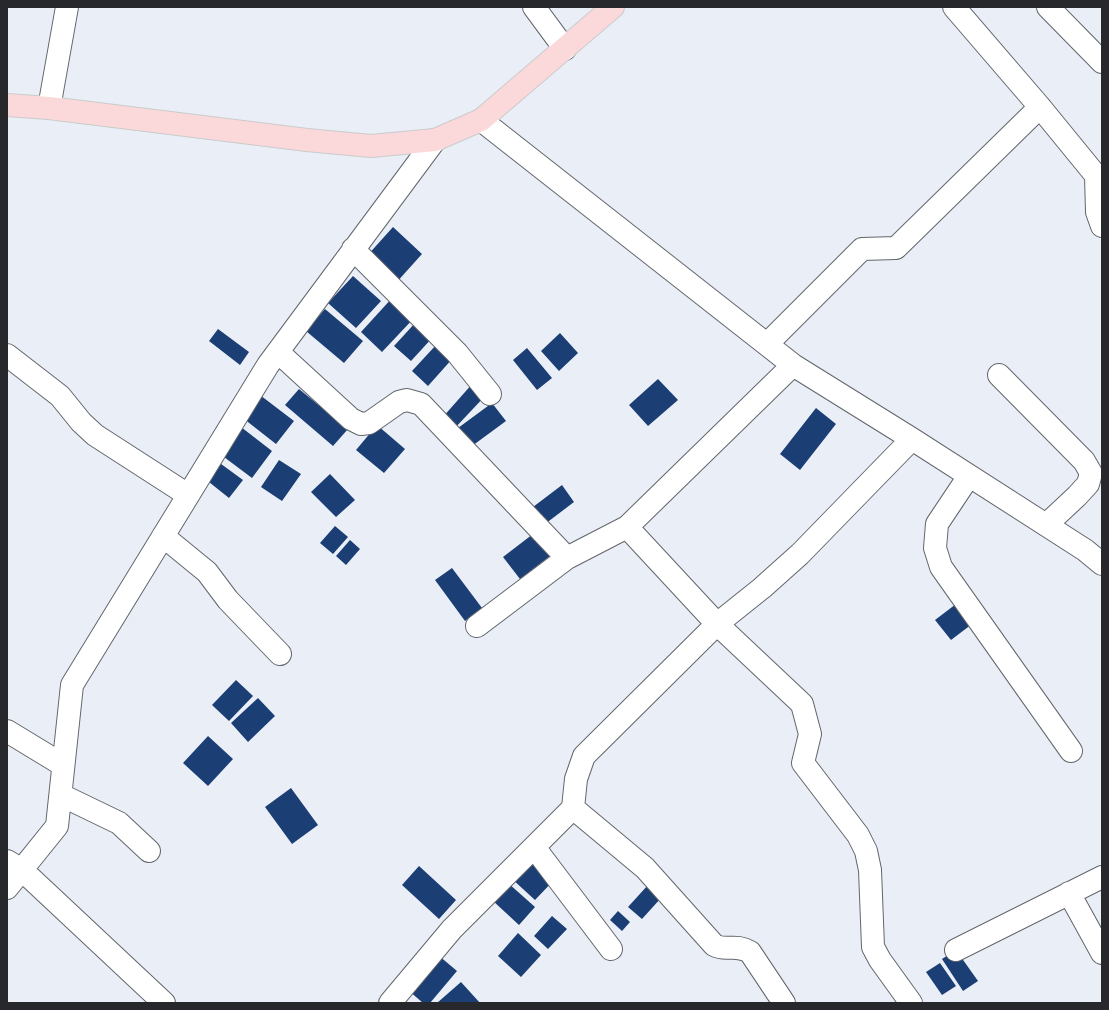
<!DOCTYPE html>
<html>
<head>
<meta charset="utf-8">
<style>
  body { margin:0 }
  #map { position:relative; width:1109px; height:1010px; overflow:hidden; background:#eaeef6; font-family:Jost,sans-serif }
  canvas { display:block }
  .frame { position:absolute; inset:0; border:8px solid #26282b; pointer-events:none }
</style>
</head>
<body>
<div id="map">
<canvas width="1109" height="1010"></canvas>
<div class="frame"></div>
</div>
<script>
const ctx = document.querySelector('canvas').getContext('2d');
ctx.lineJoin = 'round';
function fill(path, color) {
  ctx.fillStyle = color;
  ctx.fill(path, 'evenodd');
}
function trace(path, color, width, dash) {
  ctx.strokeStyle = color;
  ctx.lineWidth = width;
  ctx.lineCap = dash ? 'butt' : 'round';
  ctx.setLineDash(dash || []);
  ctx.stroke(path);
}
const building = new Path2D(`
  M 393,227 L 422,254 L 395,284 L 366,257 Z
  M 353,276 L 381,301 L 356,328 L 328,303 Z
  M 393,297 L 415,317 L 382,352 L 361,332 Z
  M 325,309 L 363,341 L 344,363 L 306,331 Z
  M 416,322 L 433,337 L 411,361 L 394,346 Z
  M 218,329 L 249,352 L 240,365 L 209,341 Z
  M 560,333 L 578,353 L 559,371 L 541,351 Z
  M 437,344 L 453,358 L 428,386 L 412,371 Z
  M 527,348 L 552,378 L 537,390 L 513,360 Z
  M 658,379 L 678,400 L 648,426 L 629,405 Z
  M 473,383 L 486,395 L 454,429 L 442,418 Z
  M 299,389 L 348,429 L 333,446 L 285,405 Z
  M 256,392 L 294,421 L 276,444 L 239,415 Z
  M 492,403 L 506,421 L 472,446 L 458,428 Z
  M 816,408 L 836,424 L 800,470 L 780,454 Z
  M 377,425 L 405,449 L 384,473 L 356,450 Z
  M 241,427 L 272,451 L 252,478 L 220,454 Z
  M 279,460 L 301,474 L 282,501 L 261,487 Z
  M 217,461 L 243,480 L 229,498 L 204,478 Z
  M 330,474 L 355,500 L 336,517 L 311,492 Z
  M 562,485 L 574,502 L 545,524 L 533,507 Z
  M 335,526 L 348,537 L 333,554 L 320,543 Z
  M 533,534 L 550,556 L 520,579 L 503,557 Z
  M 350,540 L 360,549 L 346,565 L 336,556 Z
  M 452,568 L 482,608 L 465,621 L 435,580 Z
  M 960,601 L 976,621 L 951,640 L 935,620 Z
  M 236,680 L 253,696 L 229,721 L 212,705 Z
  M 258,698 L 275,716 L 248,742 L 231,723 Z
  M 208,736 L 233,759 L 208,786 L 183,763 Z
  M 291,788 L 318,825 L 292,844 L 265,807 Z
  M 531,856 L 556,878 L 535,900 L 511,878 Z
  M 419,866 L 456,900 L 439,919 L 402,885 Z
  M 508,883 L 535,907 L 519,925 L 492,900 Z
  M 648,885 L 661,898 L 642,919 L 628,907 Z
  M 618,911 L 630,922 L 622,931 L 610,920 Z
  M 552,916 L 567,929 L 548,949 L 534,936 Z
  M 518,933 L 541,955 L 521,977 L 498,956 Z
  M 956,950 L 978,981 L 963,991 L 942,959 Z
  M 438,955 L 457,971 L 430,1003 L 423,1003 L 408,990 Z
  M 940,963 L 956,986 L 942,995 L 926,972 Z
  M 461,982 L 480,1003 L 437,1003 Z`);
const minor = new Path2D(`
  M 534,7 L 565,49
  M 954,7 L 1040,107 L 1098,178 L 1102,179
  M 1048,7 L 1102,62
  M 49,108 L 67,7
  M 481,120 L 793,365 L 912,439 L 1085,550 L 1102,564
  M 1096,176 L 1097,212 L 1102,226
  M 353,249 L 457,353 L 490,394
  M 767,344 L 862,249 L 896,248 L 1040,107
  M 278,352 L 351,419 L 361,424 L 369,423 L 399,402 L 407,400 L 421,404 L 567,558
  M 7,355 L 60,396 L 81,422 L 95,435 L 188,495
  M 999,375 L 1084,461 L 1091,473 L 1088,484 L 1077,496 L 1046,525
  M 969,476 L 937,524 L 935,548 L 941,567 L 1071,751
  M 627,527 L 717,624 L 802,704 L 810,734 L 803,763 L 858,835 L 866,851 L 870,870 L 873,947 L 880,960 L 911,1003
  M 163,536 L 207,572 L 228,600 L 280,654
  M 477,626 L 567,558 L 627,527 L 793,365
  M 7,731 L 63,765
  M 61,795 L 119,823 L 149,851
  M 573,808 L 645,868 L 714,945 C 726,952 735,943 750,952 L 784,1003
  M 534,847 L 611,949
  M 7,861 L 22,870 L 164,1003
  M 7,888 L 57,826 L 72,685 L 268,365 L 435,140
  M 1069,893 L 1102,953
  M 956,950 L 1102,877
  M 390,1003 L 452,929 L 573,808 L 576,779 L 584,756 L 717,624 L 762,588 L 800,554 L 912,439`);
const major = new Path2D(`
  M 7,105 L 49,108 L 307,140 L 371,146 L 435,140 L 481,120 L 613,7`);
fill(building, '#1b3e74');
trace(minor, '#62666c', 24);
trace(major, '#cbcbcc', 24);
trace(minor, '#fff', 22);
trace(major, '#fbd9da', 22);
</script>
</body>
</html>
